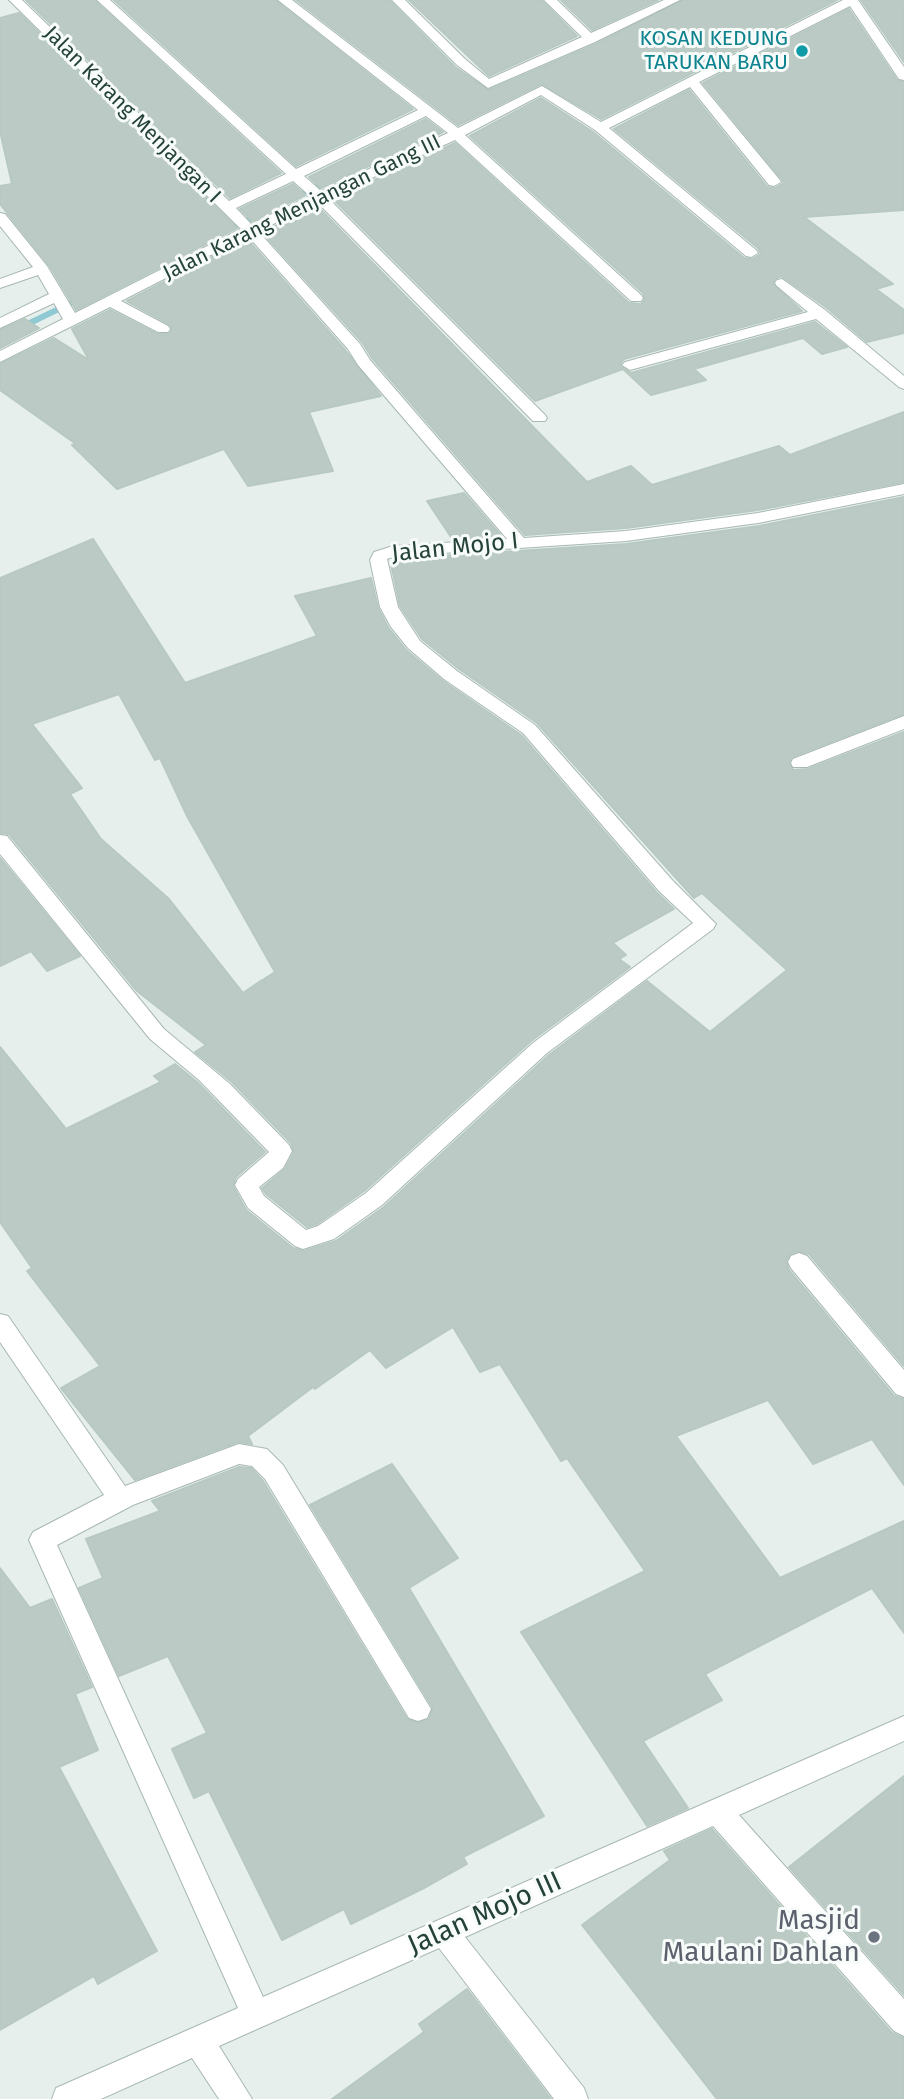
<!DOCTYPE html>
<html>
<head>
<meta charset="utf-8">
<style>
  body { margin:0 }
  canvas { display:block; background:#e6efeb }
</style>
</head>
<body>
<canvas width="904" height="2099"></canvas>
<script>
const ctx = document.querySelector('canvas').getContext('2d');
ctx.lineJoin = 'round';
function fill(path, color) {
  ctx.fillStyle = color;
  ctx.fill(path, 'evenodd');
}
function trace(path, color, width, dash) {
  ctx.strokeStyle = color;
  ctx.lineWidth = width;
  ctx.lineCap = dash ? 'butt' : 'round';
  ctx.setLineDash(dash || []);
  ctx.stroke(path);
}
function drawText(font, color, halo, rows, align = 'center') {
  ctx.font = font + ' "Fira Sans",sans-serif';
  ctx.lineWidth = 6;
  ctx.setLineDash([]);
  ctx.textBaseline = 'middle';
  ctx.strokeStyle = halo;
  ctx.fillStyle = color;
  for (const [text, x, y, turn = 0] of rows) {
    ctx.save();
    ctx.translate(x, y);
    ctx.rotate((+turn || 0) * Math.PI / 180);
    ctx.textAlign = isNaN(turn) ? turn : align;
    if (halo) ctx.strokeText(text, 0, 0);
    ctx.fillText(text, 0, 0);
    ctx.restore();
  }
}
const stream = new Path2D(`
  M 337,174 L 342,177 L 341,179 L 219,237 L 210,235 Z
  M 87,292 L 96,294 L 0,341 L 0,334 Z`);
const building = new Path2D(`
  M 26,0 L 94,0 L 281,173 L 230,198 Z
  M 114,0 L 275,0 L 413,109 L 296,166 Z
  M 296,0 L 389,0 L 455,67 L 489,90 L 596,44 L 682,0 L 837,0 L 601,119 L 541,84 L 458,125 Z
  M 409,0 L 541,0 L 577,36 L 489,76 Z
  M 561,0 L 658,0 L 592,30 Z
  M 861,0 L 904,0 L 904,62 Z
  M 849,9 L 897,80 L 904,82 L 904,210 L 804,217 L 893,284 L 876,289 L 904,310 L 904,333 L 867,342 L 827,308 L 781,276 L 775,279 L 773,284 L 802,311 L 624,359 L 619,365 L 631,373 L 815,322 L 847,347 L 822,354 L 803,338 L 694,369 L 706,380 L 651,395 L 623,369 L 535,401 L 333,199 L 455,143 L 629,303 L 641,304 L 645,299 L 643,293 L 470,136 L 541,98 L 593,132 L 744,258 L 752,259 L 761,254 L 758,248 L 614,129 L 689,90 L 767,187 L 775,188 L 784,183 L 781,178 L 703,83 Z
  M 19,13 L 237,228 L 76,310 L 49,265 L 0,204 L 0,186 L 12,184 L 0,131 L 0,18 Z
  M 426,119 L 443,132 L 321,188 L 309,177 Z
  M 293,184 L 305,195 L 252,221 L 240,209 Z
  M 317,206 L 587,482 L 631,466 L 652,485 L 779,446 L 790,455 L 904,412 L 904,482 L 758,510 L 626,528 L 525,535 L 372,358 L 362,342 L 262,232 Z
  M 247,239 L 346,351 L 381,396 L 309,412 L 333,471 L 248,486 L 224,449 L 117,489 L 72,445 L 76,444 L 0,390 L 0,364 L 54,338 L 89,360 L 72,329 L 110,310 L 157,334 L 170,333 L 172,328 L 169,324 L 127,301 Z
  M 25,319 L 39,328 L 0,348 L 0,330 Z
  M 464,493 L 502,537 L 453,540 L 427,501 Z
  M 904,497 L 904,714 L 792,757 L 789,762 L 793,770 L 808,769 L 904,732 L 904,1366 L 809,1254 L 798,1251 L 790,1254 L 786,1261 L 789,1270 L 894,1396 L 904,1399 L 904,1485 L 872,1439 L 813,1464 L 768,1400 L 676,1436 L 780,1578 L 904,1521 L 904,1633 L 872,1588 L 705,1674 L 722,1700 L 643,1741 L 688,1808 L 647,1826 L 521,1632 L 645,1571 L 567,1458 L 561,1461 L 500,1364 L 480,1372 L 453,1327 L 386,1368 L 370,1350 L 315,1389 L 313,1387 L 248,1436 L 252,1444 L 238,1442 L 135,1480 L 61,1388 L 100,1366 L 27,1271 L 32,1268 L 0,1222 L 0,1047 L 66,1129 L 161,1082 L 154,1076 L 175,1064 L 197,1082 L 265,1152 L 236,1177 L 233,1186 L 246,1210 L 293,1248 L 304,1251 L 336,1241 L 384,1207 L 549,1055 L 647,981 L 710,1032 L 787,970 L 702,893 L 694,898 L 537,723 L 459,669 L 422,639 L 400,606 L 391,564 L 439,556 L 626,544 L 759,526 Z
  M 93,539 L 185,683 L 317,636 L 295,596 L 371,578 L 378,608 L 389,629 L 406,650 L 443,681 L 521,735 L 657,893 L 674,909 L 613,943 L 626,955 L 619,959 L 630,967 L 531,1041 L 364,1191 L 317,1224 L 307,1227 L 266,1194 L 262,1188 L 285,1169 L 294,1152 L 291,1143 L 232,1082 L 195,1052 L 206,1045 L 137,991 L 9,834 L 0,833 L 0,578 ZM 119,694 L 155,760 L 160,758 L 187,816 L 275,972 L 264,979 L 267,985 L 262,980 L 243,993 L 169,899 L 101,839 L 70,794 L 82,788 L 32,724 Z
  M 0,858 L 80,956 L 47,971 L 31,951 L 0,966 Z
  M 392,1464 L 458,1558 L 409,1588 L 544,1816 L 463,1857 L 467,1864 L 426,1887 L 351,1924 L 344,1909 L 282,1940 L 209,1791 L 194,1798 L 172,1749 L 207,1733 L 168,1656 L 119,1676 L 79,1588 L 103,1578 L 86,1539 L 160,1511 L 152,1501 L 239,1467 L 251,1468 L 263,1481 L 407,1719 L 419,1723 L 429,1719 L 433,1708 L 310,1505 Z
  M 0,1568 L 30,1608 L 52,1599 L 92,1687 L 75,1694 L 98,1750 L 59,1767 L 157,1951 L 98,1984 L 94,1976 L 0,2030 Z
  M 904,1776 L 904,1995 L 789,1867 Z
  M 712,1829 L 892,2033 L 904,2038 L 904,2099 L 717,2099 L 582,1925 L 670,1860 L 664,1851 Z
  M 467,1989 L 551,2099 L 332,2099 L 424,2032 L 419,2024 Z`);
const street = new Path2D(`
  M 9,0 L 22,0 L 229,201 L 286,174 L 97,0 L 110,0 L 296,169 L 418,110 L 278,0 L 292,0 L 458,128 L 542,86 L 601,122 L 843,0 L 858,0 L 904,67 L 904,80 L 899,79 L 850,6 L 699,82 L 779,179 L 781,182 L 774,186 L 769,185 L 690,87 L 609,128 L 756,250 L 758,253 L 751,257 L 746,256 L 595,130 L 541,95 L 465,135 L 641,295 L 643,298 L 641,301 L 631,301 L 455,140 L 328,198 L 545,415 L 547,418 L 545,421 L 533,421 L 318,203 L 258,231 L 360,344 L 370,360 L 524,538 L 626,531 L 758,513 L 904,484 L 904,494 L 758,523 L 626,541 L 396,556 L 387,559 L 398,607 L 420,641 L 457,671 L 535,725 L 673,881 L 716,924 L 713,929 L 547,1053 L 382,1205 L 334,1239 L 303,1249 L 295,1246 L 248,1208 L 235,1185 L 238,1179 L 269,1152 L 199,1080 L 150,1039 L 0,854 L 0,835 L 7,836 L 164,1029 L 230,1084 L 289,1145 L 292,1151 L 283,1168 L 259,1187 L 264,1196 L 306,1230 L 318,1226 L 366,1193 L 533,1043 L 693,923 L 659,891 L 523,733 L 444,679 L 408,648 L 391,627 L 380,607 L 370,560 L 374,552 L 393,546 L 507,539 L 358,365 L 348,349 L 248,236 L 121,301 L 168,326 L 170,329 L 168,332 L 158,332 L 110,307 L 0,362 L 0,351 L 63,319 L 54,303 L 0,328 L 0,318 L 49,294 L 38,275 L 0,288 L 0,279 L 33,267 L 0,226 L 0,213 L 5,214 L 47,266 L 75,313 L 241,229 ZM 426,116 L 448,133 L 321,191 L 304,176 ZM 293,181 L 310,196 L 251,224 L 236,208 Z
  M 392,0 L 405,0 L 465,59 L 489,79 L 582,37 L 544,0 L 557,0 L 591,33 L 664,0 L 680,0 L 595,42 L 488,88 L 457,65 Z
  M 782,279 L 825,310 L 904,376 L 904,389 L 899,387 L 816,319 L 630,370 L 622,365 L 625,362 L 808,312 L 777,286 L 775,283 L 777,280 Z
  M 904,716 L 904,729 L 807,767 L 793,767 L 791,763 L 793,759 Z
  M 799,1253 L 807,1256 L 904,1370 L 904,1397 L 896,1394 L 791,1268 L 788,1262 L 791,1256 Z
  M 0,1314 L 8,1316 L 125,1486 L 239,1444 L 267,1449 L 283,1465 L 431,1709 L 427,1718 L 418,1721 L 409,1718 L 265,1479 L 252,1466 L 239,1464 L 133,1505 L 57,1545 L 263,1997 L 904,1716 L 904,1741 L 739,1815 L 904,1999 L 904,2036 L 894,2031 L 713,1826 L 465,1937 L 584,2088 L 588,2099 L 554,2099 L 439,1948 L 219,2046 L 252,2099 L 219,2099 L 192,2058 L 101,2099 L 52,2099 L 56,2088 L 238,2008 L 29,1540 L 33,1532 L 104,1495 L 0,1342 Z`);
const markers = [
  [802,51,7,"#0f9aa8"],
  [874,1937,7,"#6b7280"]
];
const farCulturenames = [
  ["KOSAN KEDUNG",788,39],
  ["TARUKAN BARU",788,63]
];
const farStreetnames = [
  ["Jalan Karang Menjangan I",132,115,45],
  ["Jalan Karang Menjangan Gang III",302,208,-26]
];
const streetNames = [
  ["Jalan Mojo I",455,548,-6]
];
const nearStreetnames = [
  ["Jalan Mojo III",485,1914,-24]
];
const nearWorshipnames = [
  ["Masjid",860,1921],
  ["Maulani Dahlan",860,1953]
];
fill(stream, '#8ec9d4');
fill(building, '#bbcac4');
trace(building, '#b8c9c2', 2);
trace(street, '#a8b8b2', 2);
fill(street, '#fff');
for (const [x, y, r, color] of markers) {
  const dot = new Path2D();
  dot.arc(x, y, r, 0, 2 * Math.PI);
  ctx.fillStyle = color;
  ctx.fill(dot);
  trace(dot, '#f7fbf9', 2.5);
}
drawText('21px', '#0d838f', '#f7fbf9', farCulturenames, 'right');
drawText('21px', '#24423a', '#f7fbf9', farStreetnames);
drawText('24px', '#24423a', '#f7fbf9', streetNames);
drawText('28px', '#24423a', '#f7fbf9', nearStreetnames);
drawText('28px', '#5b616d', '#f7fbf9', nearWorshipnames, 'right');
</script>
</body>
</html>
